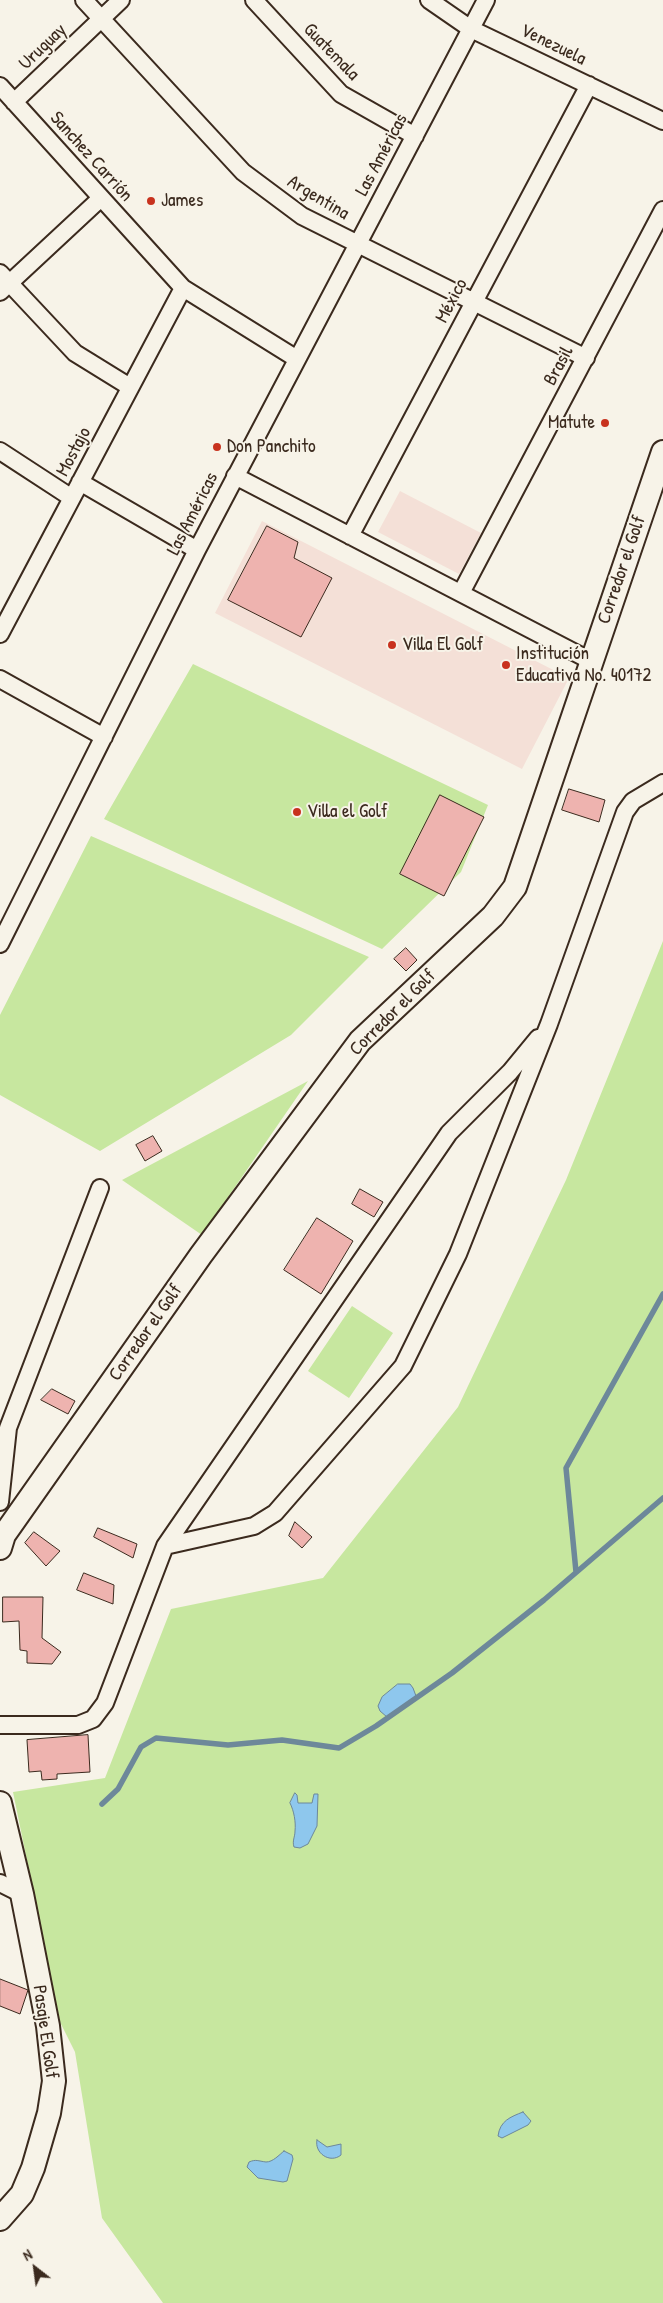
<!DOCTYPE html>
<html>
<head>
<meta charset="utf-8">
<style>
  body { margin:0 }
  #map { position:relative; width:663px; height:2303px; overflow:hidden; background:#f7f3e8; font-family:"Patrick Hand",sans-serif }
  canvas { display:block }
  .north { position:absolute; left:10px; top:2243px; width:50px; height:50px; -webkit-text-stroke:4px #f7f3e8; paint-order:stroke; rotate:330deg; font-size:14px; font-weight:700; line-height:20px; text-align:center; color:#3b2a1e }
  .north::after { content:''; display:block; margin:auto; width:18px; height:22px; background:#3b2a1e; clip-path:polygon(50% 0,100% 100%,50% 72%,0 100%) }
</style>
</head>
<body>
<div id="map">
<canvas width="663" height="2303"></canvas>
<div class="north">N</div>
</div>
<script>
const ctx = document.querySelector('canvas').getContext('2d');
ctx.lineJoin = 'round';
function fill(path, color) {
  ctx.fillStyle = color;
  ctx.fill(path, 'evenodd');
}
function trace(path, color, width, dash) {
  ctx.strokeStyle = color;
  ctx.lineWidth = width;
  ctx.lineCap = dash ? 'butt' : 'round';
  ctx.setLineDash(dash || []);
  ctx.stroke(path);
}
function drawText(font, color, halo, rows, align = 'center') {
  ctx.font = font + ' "Patrick Hand",sans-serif';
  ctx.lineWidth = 4;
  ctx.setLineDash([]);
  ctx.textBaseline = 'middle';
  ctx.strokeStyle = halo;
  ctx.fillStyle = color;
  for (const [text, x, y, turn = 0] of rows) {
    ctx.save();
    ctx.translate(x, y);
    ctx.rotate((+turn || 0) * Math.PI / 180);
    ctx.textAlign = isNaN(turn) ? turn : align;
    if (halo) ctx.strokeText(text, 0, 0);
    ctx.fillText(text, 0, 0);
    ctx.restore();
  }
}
const built = new Path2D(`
  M 400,491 L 481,533 L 459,574 L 378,532 Z
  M 262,521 L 569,678 L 522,769 L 215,613 Z`);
const green = new Path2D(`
  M 193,664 L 488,805 L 461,872 L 382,949 L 104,819 Z
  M 91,836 L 369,957 L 291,1035 L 100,1151 L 0,1095 L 0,1015 Z
  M 663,941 L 663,2303 L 163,2303 L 102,2218 L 75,2052 L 60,2022 L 13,1792 L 105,1778 L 171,1609 L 323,1578 L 458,1407 L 566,1180 Z
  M 308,1081 L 202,1235 L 122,1180 Z
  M 352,1306 L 393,1333 L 349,1398 L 308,1371 Z`);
const water = new Path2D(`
  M 398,1684 L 410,1684 L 413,1688 L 416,1696 L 387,1717 L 380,1711 L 378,1706 L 382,1697 Z
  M 295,1793 L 297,1795 L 298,1803 L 312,1803 L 314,1794 L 318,1794 L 317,1826 L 308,1844 L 300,1848 L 294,1847 C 292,1841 295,1837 295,1831 C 296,1822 294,1811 290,1803 Z
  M 523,2112 L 531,2121 L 528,2125 L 502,2138 L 498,2136 C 500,2121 510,2117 523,2112 Z
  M 317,2140 L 327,2147 L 341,2144 L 341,2155 C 330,2164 314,2153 317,2140 Z
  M 284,2151 L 292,2155 L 293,2159 L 287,2181 L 283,2182 L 258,2178 L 247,2167 L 249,2162 C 256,2159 258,2161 266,2162 C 273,2162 279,2155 284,2151 Z`);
const stream = new Path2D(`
  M 576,1572 L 566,1468 L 663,1294
  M 102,1804 L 118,1789 L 141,1747 L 156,1738 L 228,1745 L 282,1740 L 339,1748 L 376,1726 L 452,1673 L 544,1600 L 663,1498`);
const building = new Path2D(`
  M 267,526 L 298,542 L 294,558 L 332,578 L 301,637 L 228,600 Z
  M 569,789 L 605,800 L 599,822 L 562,810 Z
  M 440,795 L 484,817 L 444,896 L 400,874 Z
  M 406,948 L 417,960 L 406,971 L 394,959 Z
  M 153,1136 L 162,1151 L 145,1161 L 136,1145 Z
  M 360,1189 L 383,1202 L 374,1217 L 352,1204 Z
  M 317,1218 L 353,1241 L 321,1294 L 284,1270 Z
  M 52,1389 L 75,1401 L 68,1414 L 41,1400 Z
  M 295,1522 L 312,1537 L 302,1548 L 289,1536 Z
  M 98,1528 L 137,1544 L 133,1558 L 94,1537 Z
  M 34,1532 L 60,1551 L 46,1566 L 25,1543 Z
  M 84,1573 L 114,1585 L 113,1604 L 77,1590 Z
  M 3,1597 L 43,1597 L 42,1638 L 61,1652 L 52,1664 L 27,1663 L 27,1651 L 20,1650 L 19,1621 L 3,1622 Z
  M 88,1735 L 90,1772 L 57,1774 L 57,1779 L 42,1780 L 41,1771 L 29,1772 L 27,1740 Z
  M 0,1979 L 28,1990 L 20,2014 L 0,2006 Z`);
const street = new Path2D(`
  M 84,0 L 243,172 L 302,216 L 586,358
  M 254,0 L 341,94 L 415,136
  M 429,0 L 471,29 L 663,121
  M 0,86 L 183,288 L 297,359
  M 14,102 L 121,0
  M 0,273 L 75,353 L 130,387
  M 0,292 L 101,198
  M 0,451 L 72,498
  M 235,476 L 591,661
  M 80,482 L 197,550
  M 350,536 L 589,85
  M 461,593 L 663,210
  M 0,634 L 183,288
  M 0,679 L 104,737
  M 0,944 L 197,550 L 486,0
  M 0,1502 L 8,1428 L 100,1188
  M 165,1546 L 254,1526 L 275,1513 L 403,1366 L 458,1254 L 549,1024 L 625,812 L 633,801 L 663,783
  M 0,1725 L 78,1725 L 93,1719 L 105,1703 L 165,1546 L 449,1133 L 510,1072 L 538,1038
  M 0,1883 L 22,1894`);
const secondary = new Path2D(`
  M 0,1548 L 4,1535 L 201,1255 L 360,1041 L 493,916 L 515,887 L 663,452
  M 0,1803 L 22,1894 L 48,2026 L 54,2081 L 49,2113 L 33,2168 L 22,2194 L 0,2219`);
const markers = [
  [151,201,5,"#c8321e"],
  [605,423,5,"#c8321e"],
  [217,447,5,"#c8321e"],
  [392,645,5,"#c8321e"],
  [506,665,5,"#c8321e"],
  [297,812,5,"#c8321e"]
];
const streetNames = [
  ["Venezuela",553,45,26],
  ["Uruguay",43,47,-44],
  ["Guatemala",331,52,46],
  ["Las Américas",382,155,-62],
  ["Sanchez Carrión",91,157,48],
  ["Argentina",318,198,31],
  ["México",452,301,-62],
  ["Brasil",559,366,-62],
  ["Mostajo",74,452,-62],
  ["Las Américas",193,514,-63],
  ["Corredor el Golf",622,570,-71],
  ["Corredor el Golf",393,1013,-45],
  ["Corredor el Golf",146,1333,-55],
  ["Pasaje El Golf",45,2032,82]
];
const poiNames = [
  ["James",161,201],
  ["Matute",595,423,"right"],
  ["Don Panchito",227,447],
  ["Villa El Golf",402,645],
  ["Institución",516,654],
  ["Educativa No. 40172",516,676],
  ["Villa el Golf",307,812]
];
fill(built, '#f4e0d7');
fill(green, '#c7e79f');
fill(water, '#8ec7ed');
trace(water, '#6d889a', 1);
trace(stream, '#6d889a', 5.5);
fill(building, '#eeb3af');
trace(building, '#3b2a1e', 1);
trace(street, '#3b2a1e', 20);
trace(secondary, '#3b2a1e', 26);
trace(street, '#f7f3e8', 16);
trace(secondary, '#f7f3e8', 22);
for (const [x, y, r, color] of markers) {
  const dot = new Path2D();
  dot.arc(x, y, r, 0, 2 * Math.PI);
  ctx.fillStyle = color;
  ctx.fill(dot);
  trace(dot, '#f7f3e8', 2);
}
drawText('19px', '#3b2a1e', '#f7f3e8', streetNames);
drawText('19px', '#3b2a1e', '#f7f3e8', poiNames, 'left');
</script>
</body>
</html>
